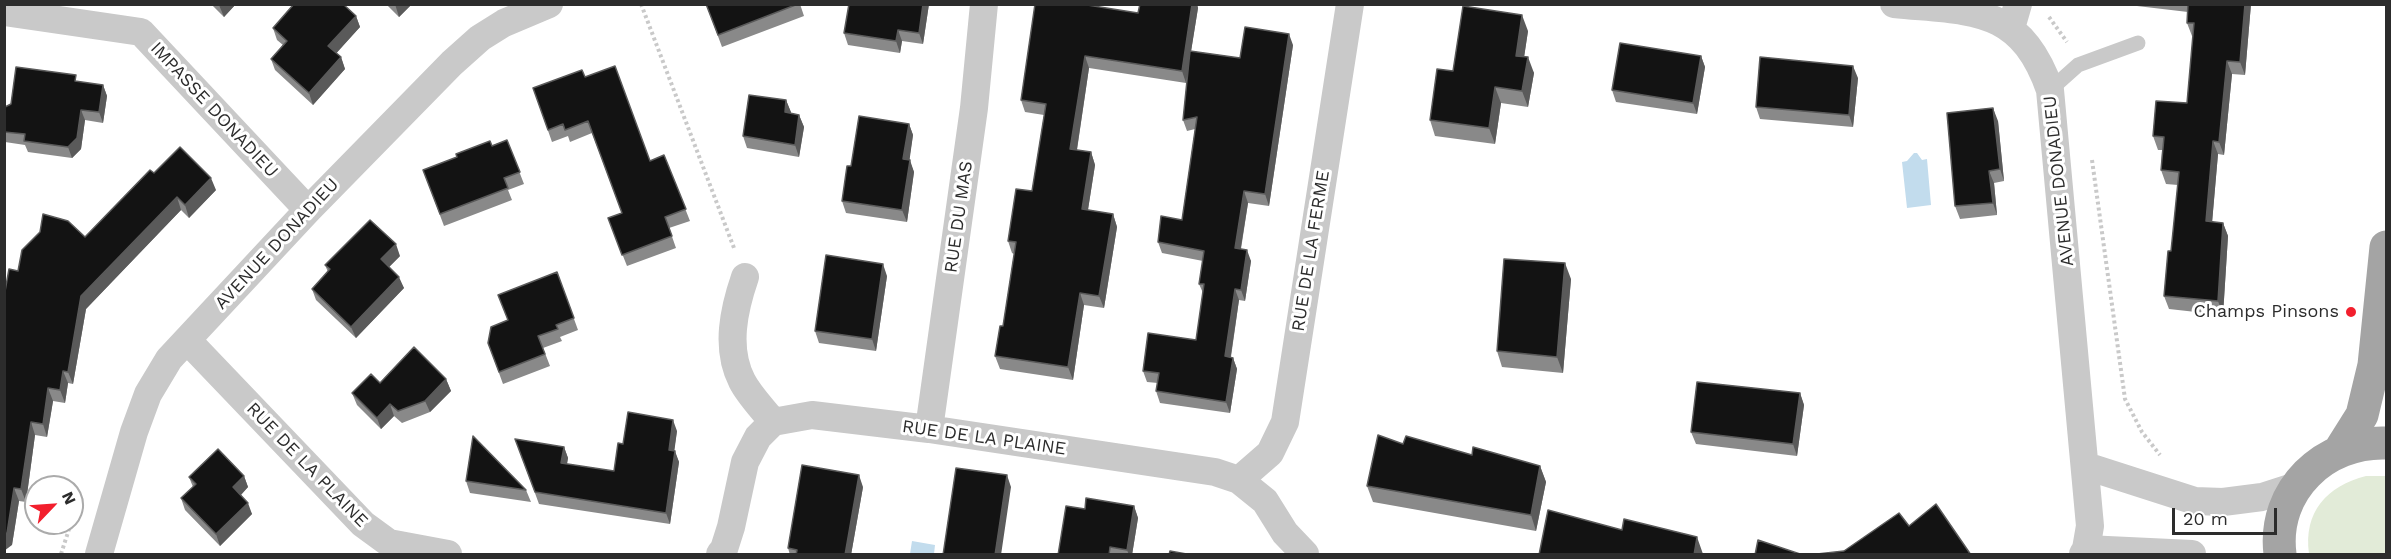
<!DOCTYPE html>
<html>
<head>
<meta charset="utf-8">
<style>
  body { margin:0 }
  #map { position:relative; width:2391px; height:559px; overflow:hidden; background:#fff; font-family:"Work Sans",sans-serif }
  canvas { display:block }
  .frame { position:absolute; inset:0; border:6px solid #2c2c2c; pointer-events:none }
  .north { position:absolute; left:24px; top:475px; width:60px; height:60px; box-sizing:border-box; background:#fff; border:2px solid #ababab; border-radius:50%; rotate:65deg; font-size:16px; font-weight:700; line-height:24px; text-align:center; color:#2c2c2c }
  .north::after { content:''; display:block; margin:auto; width:21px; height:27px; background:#f21f2d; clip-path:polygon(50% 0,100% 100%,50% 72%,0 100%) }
  .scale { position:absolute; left:2172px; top:508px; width:105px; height:27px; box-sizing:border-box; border:3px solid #2c2c2c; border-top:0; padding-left:8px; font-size:18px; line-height:21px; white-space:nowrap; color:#2c2c2c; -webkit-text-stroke:4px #fff; paint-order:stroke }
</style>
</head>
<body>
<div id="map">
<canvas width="2391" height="559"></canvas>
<div class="frame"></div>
<div class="north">N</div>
<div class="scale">20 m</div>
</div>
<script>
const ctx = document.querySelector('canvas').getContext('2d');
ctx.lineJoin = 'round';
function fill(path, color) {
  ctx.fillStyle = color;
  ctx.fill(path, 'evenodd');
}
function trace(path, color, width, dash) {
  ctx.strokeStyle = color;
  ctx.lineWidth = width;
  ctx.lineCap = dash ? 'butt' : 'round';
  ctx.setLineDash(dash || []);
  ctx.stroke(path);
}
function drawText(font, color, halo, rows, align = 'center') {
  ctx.font = font + ' "Work Sans",sans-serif';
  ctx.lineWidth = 6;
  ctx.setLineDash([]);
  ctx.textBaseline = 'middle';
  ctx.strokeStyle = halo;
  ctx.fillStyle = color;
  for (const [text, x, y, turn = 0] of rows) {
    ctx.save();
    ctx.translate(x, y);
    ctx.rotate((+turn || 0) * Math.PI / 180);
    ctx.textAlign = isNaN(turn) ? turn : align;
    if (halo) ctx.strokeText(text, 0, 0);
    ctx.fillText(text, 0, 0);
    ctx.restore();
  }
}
const green = new Path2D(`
  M 2366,476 L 2386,476 L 2386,554 L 2309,554 C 2303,512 2327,486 2366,476 Z`);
const water = new Path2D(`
  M 1914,153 L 1917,153 L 1922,160 L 1927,159 L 1931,205 L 1907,208 L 1902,162 L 1907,161 Z
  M 912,541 L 935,545 L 934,554 L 910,554 Z`);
const path = new Path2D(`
  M 641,4 L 734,248
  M 2049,17 L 2067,42
  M 2092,160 L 2125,399 L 2142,432 L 2160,455
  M 61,554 L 71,523`);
const service = new Path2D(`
  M 2050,90 L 2078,65 L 2138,43`);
const minor = new Path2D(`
  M 1894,4 C 1972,12 2020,5 2050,90 L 2090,526 L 2086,549 L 2083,554
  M 4,12 L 141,32 L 308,210
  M 2011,28 L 2018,4
  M 745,277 C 734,309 725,348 742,381 C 749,395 763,409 773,422
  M 187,340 L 363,524 L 389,543 L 448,554
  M 929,429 L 974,108 L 984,4
  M 2086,466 L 2195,501 L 2223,502 L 2262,497 L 2296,486
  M 1239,480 L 1270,453 L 1285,422 L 1350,4
  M 2086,549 L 2192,554
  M 99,554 L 134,432 L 148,394 L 169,359 L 308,210 L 452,63 L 480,38 L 504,23 L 549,4
  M 720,554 L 724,549 L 731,527 L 745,462 L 758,437 L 773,422 L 812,415 L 929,429 L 1215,472 L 1239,480 L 1265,501 L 1285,533 L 1305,554`);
const primary = new Path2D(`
  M 2340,450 L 2362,415 L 2374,365 L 2386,247
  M 2280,554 C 2272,490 2325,441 2386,443`);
const wall = new Path2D(`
  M 211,4 L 236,4 L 224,17 Z
  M 386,4 L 412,4 L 399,17 Z
  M 706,4 L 800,4 L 804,16 L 722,47 Z
  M 929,4 L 923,44 L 902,41 L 900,53 L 848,45 L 844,33 Z
  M 1140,4 L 1197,4 L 1198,8 L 1191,51 L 1240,58 L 1293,45 L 1269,206 L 1248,203 L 1241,249 L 1251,261 L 1245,301 L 1239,300 L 1231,357 L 1233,358 L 1237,369 L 1230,413 L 1160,403 L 1156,391 L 1158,383 L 1147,382 L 1143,371 L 1196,340 L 1203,293 L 1199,284 L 1203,261 L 1162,253 L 1158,242 L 1182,220 L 1195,129 L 1187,131 L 1183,120 L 1188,73 L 1186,83 L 1089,68 L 1077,150 L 1091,152 L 1095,165 L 1088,210 L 1113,214 L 1117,227 L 1104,308 L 1084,305 L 1073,380 L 1000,369 L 995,356 L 1003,326 L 1014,254 L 1012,253 L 1008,241 L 1032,191 L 1044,115 L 1025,112 L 1021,100 L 1138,13 Z
  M 2120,4 L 2251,4 L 2245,75 L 2232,74 L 2224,155 L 2218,154 L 2212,222 L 2223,223 L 2228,236 L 2223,315 L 2169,309 L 2164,296 L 2171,251 L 2178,185 L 2166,184 L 2161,170 L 2162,150 L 2158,150 L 2153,136 L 2187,103 L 2193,36 L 2192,36 L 2187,23 L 2188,12 Z
  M 356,16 L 360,27 L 336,53 L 341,57 L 345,69 L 313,105 L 275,70 L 271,59 L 283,45 L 277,40 L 273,28 Z
  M 1528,31 L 1524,57 L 1534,73 L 1528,107 L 1501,103 L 1495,144 L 1435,136 L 1430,120 L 1453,71 Z
  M 1701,56 L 1705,67 L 1697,114 L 1616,102 L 1612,90 Z
  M 585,77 L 650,161 L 664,155 L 690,221 L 669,228 L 676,248 L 627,266 L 608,218 L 622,213 L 592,133 L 570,142 L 568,136 L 552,142 L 533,88 Z
  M 1858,78 L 1853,127 L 1760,119 L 1756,107 Z
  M 78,82 L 103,85 L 107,96 L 103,123 L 85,120 L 81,149 L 72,158 L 28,152 L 25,145 L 5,142 L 4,140 L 5,107 Z
  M 786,100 L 791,113 L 799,115 L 804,127 L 799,157 L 747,148 L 743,136 Z
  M 1998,121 L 2004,181 L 1994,183 L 1997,215 L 1960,219 L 1955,206 Z
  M 909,124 L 913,135 L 909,160 L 914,172 L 907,222 L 846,213 L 842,201 L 851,166 Z
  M 507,140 L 524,184 L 508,190 L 512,200 L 444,226 L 423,170 Z
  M 154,173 L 216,190 L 189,218 L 181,210 L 86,309 L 73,384 L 68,383 L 65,403 L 53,401 L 47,437 L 35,435 L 26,502 L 19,501 L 12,545 L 18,271 L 85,237 Z
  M 400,256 L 389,267 L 404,288 L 356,338 L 316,300 L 312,289 L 328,272 L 325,265 Z
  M 557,272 L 578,330 L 560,337 L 562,341 L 543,348 L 550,366 L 503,384 L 488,343 L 508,320 Z
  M 887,276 L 876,351 L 819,343 L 815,331 Z
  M 1571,279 L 1563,373 L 1502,367 L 1497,351 Z
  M 446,379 L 451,391 L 430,412 L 402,423 L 394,416 L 381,429 L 357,405 L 352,393 L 380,383 Z
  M 1800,393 L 1804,405 L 1797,456 L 1696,444 L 1691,432 Z
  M 677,431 L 674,450 L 679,462 L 670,524 L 539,504 L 515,439 L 564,447 L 568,458 L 567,464 L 614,471 L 623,444 Z
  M 1403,444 L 1540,466 L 1546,482 L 1536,531 L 1373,502 L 1367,486 Z
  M 244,476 L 248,487 L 241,495 L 252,514 L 220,546 L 185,510 L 181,498 L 193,487 L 189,477 Z
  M 466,481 L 526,490 L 531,502 L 470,493 Z
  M 863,487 L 851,555 L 790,555 L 788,548 Z
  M 1134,506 L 1138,518 L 1132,555 L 1058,555 L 1085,509 Z`);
const shadedWall = new Path2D(`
  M 220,4 L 236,4 L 224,17 L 219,5 Z
  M 395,4 L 412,4 L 399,17 Z
  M 923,4 L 929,4 L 923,44 L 919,33 Z
  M 1192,4 L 1197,4 L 1198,8 L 1186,83 L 1182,71 Z
  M 2245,4 L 2251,4 L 2245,75 L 2240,62 Z
  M 1522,15 L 1528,31 L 1522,71 L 1516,56 Z
  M 356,16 L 360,27 L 333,57 L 328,46 Z
  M 898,30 L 902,41 L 900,53 L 896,41 Z
  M 1289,34 L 1293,45 L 1269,206 L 1265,194 Z
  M 1085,56 L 1089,68 L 1075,162 L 1070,149 Z
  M 1701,56 L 1705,67 L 1697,114 L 1693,103 Z
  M 341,57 L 345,69 L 313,105 L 309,93 Z
  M 1528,57 L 1534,73 L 1528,107 L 1522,91 Z
  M 2227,61 L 2232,74 L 2224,155 L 2219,142 Z
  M 1853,66 L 1858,78 L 1853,127 L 1849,115 Z
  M 103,85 L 107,96 L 103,123 L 99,112 Z
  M 1495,87 L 1501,103 L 1495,144 L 1489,128 Z
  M 786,100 L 791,112 L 789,124 L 785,112 Z
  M 1993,108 L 1998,121 L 2004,181 L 2000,169 Z
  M 81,110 L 85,120 L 81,149 L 72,158 L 68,147 Z
  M 799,115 L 804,127 L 799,157 L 795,145 Z
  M 909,124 L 913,135 L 908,171 L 903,159 Z
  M 2213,141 L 2218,154 L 2211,235 L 2206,221 Z
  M 1091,152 L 1095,165 L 1086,222 L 1082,209 Z
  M 910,160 L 914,172 L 907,222 L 902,210 Z
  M 1989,171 L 1994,183 L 1997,215 L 1993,203 Z
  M 211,178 L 216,190 L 189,218 L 185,205 Z
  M 1244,191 L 1248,203 L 1239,259 L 1235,248 Z
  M 177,197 L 181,210 L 86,309 L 73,384 L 68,372 L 81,296 Z
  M 1113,214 L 1117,227 L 1104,308 L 1099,296 Z
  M 2223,223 L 2228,236 L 2223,315 L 2218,301 Z
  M 396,244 L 400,256 L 385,271 L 381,259 Z
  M 1247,250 L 1251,261 L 1245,301 L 1241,290 Z
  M 1565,263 L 1571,279 L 1563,373 L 1557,357 Z
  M 883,264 L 887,276 L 876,351 L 872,339 Z
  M 399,277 L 404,288 L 356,338 L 351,327 Z
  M 1235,289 L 1239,300 L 1229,368 L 1225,356 Z
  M 1080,293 L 1084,305 L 1073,380 L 1068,367 Z
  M 1233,358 L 1237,369 L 1230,413 L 1226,402 Z
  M 63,371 L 68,383 L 65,403 L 60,390 Z
  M 446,379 L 451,391 L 430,412 L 425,401 Z
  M 48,388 L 53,401 L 47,437 L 43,424 Z
  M 1800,393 L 1804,405 L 1797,456 L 1793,444 Z
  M 390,404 L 394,416 L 381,429 L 377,418 Z
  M 673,420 L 677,431 L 673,461 L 669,450 Z
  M 31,422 L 35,435 L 26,502 L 21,489 Z
  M 564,447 L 568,458 L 565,474 L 561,463 Z
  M 675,451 L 679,462 L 670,524 L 666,513 Z
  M 1540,466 L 1546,482 L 1536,531 L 1531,515 Z
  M 859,475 L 863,487 L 851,555 L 845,555 Z
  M 1007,475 L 1011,487 L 1001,555 L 995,555 Z
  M 244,476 L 248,487 L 237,499 L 233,487 Z
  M 14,488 L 19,501 L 12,545 L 4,551 L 4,534 Z
  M 248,503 L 252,514 L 220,546 L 216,534 Z
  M 1134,506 L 1138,518 L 1132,555 L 1129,555 L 1127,550 Z
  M 1697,537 L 1703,554 L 1703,555 L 1694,555 Z`);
const building = new Path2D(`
  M 294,4 L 343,4 L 356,16 L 328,46 L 341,57 L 309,93 L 271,59 L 287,41 L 273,28 Z
  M 706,4 L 798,4 L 718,35 Z
  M 849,4 L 923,4 L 919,33 L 898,30 L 896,41 L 844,33 Z
  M 1035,4 L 1081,4 L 1138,13 L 1140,4 L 1192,4 L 1182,71 L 1085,56 L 1070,149 L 1091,152 L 1082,209 L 1113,214 L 1099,296 L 1080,293 L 1068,367 L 995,356 L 1000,326 L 1003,326 L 1016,242 L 1008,241 L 1016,189 L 1032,191 L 1046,104 L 1021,100 Z
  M 2188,4 L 2245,4 L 2240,62 L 2227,61 L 2219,142 L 2213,141 L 2206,221 L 2223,223 L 2218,301 L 2164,296 L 2168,251 L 2171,251 L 2179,172 L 2161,170 L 2164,137 L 2153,136 L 2156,101 L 2187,103 L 2194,23 L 2187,23 Z
  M 1463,6 L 1522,15 L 1516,56 L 1528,57 L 1522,91 L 1495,87 L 1489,128 L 1430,120 L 1437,69 L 1453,71 Z
  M 1245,27 L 1289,34 L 1265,194 L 1244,191 L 1235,248 L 1247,250 L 1241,290 L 1235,289 L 1225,356 L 1233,358 L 1226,402 L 1156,391 L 1159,373 L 1143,371 L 1148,333 L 1196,340 L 1204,284 L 1199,284 L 1204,251 L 1158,242 L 1161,216 L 1182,220 L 1197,117 L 1183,120 L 1190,51 L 1240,58 Z
  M 1620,43 L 1701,56 L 1693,103 L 1612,90 Z
  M 1760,57 L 1853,66 L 1849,115 L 1756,107 Z
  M 615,66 L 650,161 L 664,155 L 686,209 L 665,217 L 672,236 L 622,255 L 608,218 L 622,213 L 588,121 L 565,130 L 563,124 L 548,130 L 533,88 L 582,70 L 585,77 Z
  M 16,67 L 76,75 L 75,81 L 103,85 L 99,112 L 81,110 L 77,138 L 68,147 L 24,141 L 25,134 L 4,132 L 5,107 L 11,104 Z
  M 749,95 L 786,100 L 785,112 L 799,115 L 795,145 L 743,136 Z
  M 1993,108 L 2000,169 L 1989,171 L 1993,203 L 1955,206 L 1947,113 Z
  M 859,116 L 909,124 L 903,159 L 910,160 L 902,210 L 842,201 L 847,166 L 851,166 Z
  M 507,140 L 520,172 L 504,178 L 508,188 L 440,214 L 423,170 L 457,157 L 456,154 L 490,141 L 492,146 Z
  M 180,147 L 211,178 L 185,205 L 177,197 L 81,296 L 68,372 L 63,371 L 60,390 L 48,388 L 43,424 L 31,422 L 21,489 L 14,488 L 7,533 L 4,534 L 4,297 L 9,269 L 18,271 L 22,250 L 40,232 L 43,214 L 68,221 L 85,237 L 150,170 L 154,173 Z
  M 370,220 L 396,244 L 381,259 L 399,277 L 351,327 L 312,289 L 330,269 L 325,265 Z
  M 826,255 L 883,264 L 872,339 L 815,331 Z
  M 1504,259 L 1565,263 L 1557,357 L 1497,351 Z
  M 557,272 L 574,318 L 556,325 L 558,329 L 538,336 L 545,354 L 499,372 L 488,343 L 491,327 L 508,320 L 498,295 Z
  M 414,347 L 446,379 L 425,401 L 398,411 L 390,404 L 377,418 L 352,393 L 371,374 L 380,383 Z
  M 1697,382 L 1800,393 L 1793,444 L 1691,432 Z
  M 628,412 L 673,420 L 669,450 L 675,451 L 666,513 L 535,492 L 515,439 L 564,447 L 561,463 L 614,471 L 618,443 L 623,444 Z
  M 1378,435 L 1403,444 L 1406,436 L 1472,455 L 1473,447 L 1540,466 L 1531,515 L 1367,486 Z
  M 473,436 L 526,490 L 466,481 Z
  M 218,449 L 244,476 L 233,487 L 248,503 L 216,534 L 181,498 L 196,484 L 189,477 Z
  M 802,465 L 859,475 L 845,555 L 796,555 L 797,550 L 788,548 Z
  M 956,468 L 1007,475 L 995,555 L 943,555 Z
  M 1086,498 L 1134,506 L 1127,550 L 1110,547 L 1109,555 L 1058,555 L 1066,506 L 1085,509 Z
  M 1936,504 L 1971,555 L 1808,555 L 1844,551 L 1899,513 L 1909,526 Z
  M 1548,510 L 1622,530 L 1624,519 L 1697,537 L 1694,555 L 1539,555 Z
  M 1758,540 L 1803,555 L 1755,555 Z
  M 1170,551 L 1192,555 L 1169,555 Z`);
const markers = [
  [2351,312,6,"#f21f2d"]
];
const streetNames = [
  ["IMPASSE DONADIEU",214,110,47],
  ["AVENUE DONADIEU",2059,181,-96],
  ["RUE DU MAS",959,217,-82],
  ["AVENUE DONADIEU",277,244,-47],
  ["RUE DE LA FERME",1311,251,-81],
  ["RUE DE LA PLAINE",984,438,8],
  ["RUE DE LA PLAINE",307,465,46]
];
const poiNames = [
  ["Champs Pinsons",2339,312]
];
fill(green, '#e2ebd8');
fill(water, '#c2dced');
trace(path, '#c9c9c9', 4, [3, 3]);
trace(service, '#c9c9c9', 15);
trace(minor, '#c9c9c9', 28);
trace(primary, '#a4a4a4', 33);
fill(wall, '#898989');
fill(shadedWall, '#5a5a5a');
fill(building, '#131313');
trace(building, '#5a5a5a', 1.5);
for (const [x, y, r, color] of markers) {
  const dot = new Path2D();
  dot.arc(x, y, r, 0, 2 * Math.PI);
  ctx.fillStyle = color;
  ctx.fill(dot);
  trace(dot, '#fff', 2);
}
drawText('18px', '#2c2c2c', '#fff', streetNames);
drawText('18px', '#2c2c2c', '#fff', poiNames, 'right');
</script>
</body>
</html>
